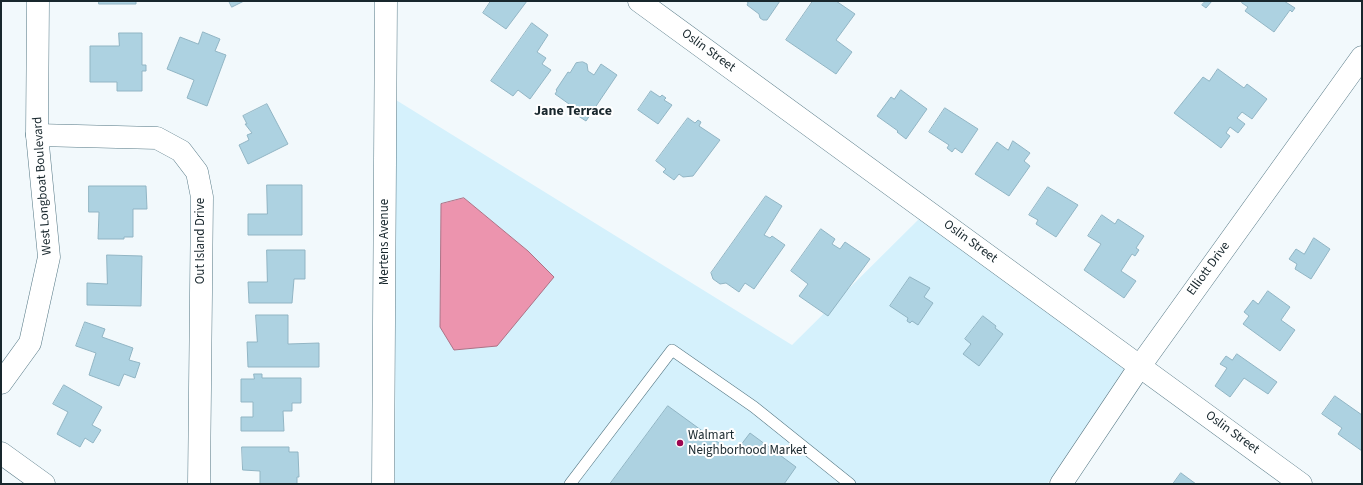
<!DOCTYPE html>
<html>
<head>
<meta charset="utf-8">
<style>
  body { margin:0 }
  #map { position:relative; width:1363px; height:485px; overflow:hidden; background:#f2f9fc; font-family:"Source Sans 3",sans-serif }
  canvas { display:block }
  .frame { position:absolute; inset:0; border:2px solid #18272d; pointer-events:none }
</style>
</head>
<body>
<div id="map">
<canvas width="1363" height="485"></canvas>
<div class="frame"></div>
</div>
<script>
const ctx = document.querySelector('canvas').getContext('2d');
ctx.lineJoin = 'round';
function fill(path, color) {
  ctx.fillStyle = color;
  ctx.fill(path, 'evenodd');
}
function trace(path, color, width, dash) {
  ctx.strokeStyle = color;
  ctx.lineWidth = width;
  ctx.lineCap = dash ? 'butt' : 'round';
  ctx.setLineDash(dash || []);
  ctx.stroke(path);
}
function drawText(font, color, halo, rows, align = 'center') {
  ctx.font = font + ' "Source Sans 3",sans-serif';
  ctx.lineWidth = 4;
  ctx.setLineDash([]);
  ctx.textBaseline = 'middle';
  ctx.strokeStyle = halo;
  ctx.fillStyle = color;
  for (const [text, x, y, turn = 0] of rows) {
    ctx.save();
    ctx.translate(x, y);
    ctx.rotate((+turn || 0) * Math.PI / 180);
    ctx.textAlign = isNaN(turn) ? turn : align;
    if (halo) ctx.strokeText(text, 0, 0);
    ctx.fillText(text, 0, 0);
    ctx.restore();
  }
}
const built = new Path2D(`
  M 396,100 L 792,345 L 919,219 L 1124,369 L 1047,484 L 395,484 ZM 464,198 L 528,251 L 554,277 L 440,327 L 441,204 Z`);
const water = new Path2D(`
  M 464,198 L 528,251 L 554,277 L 497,346 L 454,350 L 440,327 L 441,204 Z`);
const building = new Path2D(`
  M 99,1 L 136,1 L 136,4 L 99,4 Z
  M 229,1 L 244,1 L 232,7 Z
  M 491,1 L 527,1 L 506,29 L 483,13 Z
  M 746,1 L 780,1 L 767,20 L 763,20 L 760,18 L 759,14 L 747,5 L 748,3 Z
  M 813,1 L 836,1 L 855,14 L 836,40 L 852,52 L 836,74 L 786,40 Z
  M 1206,1 L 1212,1 L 1206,8 L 1202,5 Z
  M 1243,1 L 1284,1 L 1295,8 L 1292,12 L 1290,10 L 1274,32 L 1245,11 L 1248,7 L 1242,3 Z
  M 532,23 L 548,35 L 537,52 L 546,58 L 542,64 L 551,70 L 530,99 L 518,90 L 513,96 L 491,81 Z
  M 203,32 L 220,39 L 215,51 L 226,55 L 207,106 L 187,98 L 194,80 L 167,69 L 180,37 L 198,44 Z
  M 119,33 L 142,33 L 142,65 L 146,65 L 146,71 L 142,71 L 142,91 L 117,91 L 117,82 L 90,82 L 90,46 L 119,46 Z
  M 583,62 L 587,64 L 588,71 L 594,75 L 601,64 L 617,75 L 586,121 L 566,108 L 569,104 L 555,94 L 557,91 L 556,90 L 568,72 L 570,73 L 576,63 Z
  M 1218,69 L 1244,88 L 1247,84 L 1267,99 L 1252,119 L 1242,112 L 1237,118 L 1245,124 L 1238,133 L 1230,127 L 1226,133 L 1230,136 L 1221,148 L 1174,113 L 1203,77 L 1209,81 Z
  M 901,90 L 927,109 L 906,139 L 897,132 L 898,131 L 877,116 L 891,97 L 894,99 Z
  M 651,91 L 660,97 L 662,95 L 666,98 L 664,100 L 672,105 L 658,124 L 638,110 Z
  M 267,104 L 288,144 L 248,164 L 239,145 L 249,140 L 247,135 L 252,133 L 245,124 L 247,124 L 243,116 Z
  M 945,108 L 978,129 L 962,153 L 955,148 L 952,152 L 947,148 L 949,145 L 929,132 Z
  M 688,118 L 695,123 L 698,120 L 701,122 L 699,126 L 720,140 L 693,176 L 683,177 L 679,174 L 674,180 L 663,172 L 666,169 L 656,161 Z
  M 1013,141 L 1030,153 L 1024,161 L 1030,166 L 1009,196 L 975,174 L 997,142 L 1008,150 Z
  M 267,185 L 302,185 L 302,235 L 248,235 L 248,214 L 267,214 Z
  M 89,186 L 146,186 L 147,209 L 133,209 L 133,237 L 124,237 L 124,239 L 98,239 L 99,212 L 89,212 Z
  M 1048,187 L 1078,205 L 1056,237 L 1036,224 L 1038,220 L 1029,215 Z
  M 766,196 L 782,206 L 764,235 L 770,238 L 772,236 L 785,245 L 754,289 L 745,283 L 739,292 L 726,283 L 720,284 L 713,279 L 711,273 Z
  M 1102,215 L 1115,224 L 1118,219 L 1144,236 L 1136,248 L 1139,250 L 1135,256 L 1132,254 L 1121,271 L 1136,281 L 1124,298 L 1084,270 L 1101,244 L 1088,236 Z
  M 821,229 L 835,239 L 832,244 L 840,249 L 845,242 L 870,259 L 828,316 L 799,296 L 808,284 L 791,271 Z
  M 1314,238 L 1330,249 L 1311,279 L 1295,269 L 1297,264 L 1289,259 L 1296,249 L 1304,254 Z
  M 267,250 L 305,250 L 305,279 L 294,279 L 292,303 L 249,303 L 248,282 L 267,282 Z
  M 107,255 L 142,256 L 141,306 L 87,305 L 87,283 L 107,284 Z
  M 910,277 L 930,288 L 924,297 L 933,303 L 918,325 L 912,321 L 910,323 L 907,321 L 908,318 L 890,306 Z
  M 1268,291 L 1290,307 L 1281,320 L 1295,330 L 1280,351 L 1243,324 L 1249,316 L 1244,312 L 1253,300 L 1258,304 Z
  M 256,315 L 288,315 L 288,344 L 319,343 L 319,367 L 248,367 L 247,342 L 257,342 Z
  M 983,316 L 996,326 L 995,328 L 1003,334 L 979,366 L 963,354 L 971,344 L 965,339 Z
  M 85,322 L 105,329 L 102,337 L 133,348 L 129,360 L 140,363 L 135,378 L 124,374 L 119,386 L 89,375 L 96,353 L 76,346 Z
  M 1237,354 L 1277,382 L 1268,394 L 1244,378 L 1230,397 L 1215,386 L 1227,368 L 1220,364 L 1226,356 L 1232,360 Z
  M 254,374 L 262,374 L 262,378 L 301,378 L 301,403 L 292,403 L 292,411 L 283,411 L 284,431 L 241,431 L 241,417 L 253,417 L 253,402 L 241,402 L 241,379 L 254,379 Z
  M 64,385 L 102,407 L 92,425 L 101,430 L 93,443 L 85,438 L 80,447 L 57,434 L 68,412 L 53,404 Z
  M 1335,396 L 1362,415 L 1362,451 L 1338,434 L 1342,428 L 1322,414 Z
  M 668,406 L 734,454 L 750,433 L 796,467 L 784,484 L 610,484 Z
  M 242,447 L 289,447 L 289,452 L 298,452 L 299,477 L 297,477 L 297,484 L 260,484 L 260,471 L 243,470 Z
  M 1181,473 L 1196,484 L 1173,484 Z`);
const service = new Path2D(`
  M 570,484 L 672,350 L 754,407 L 850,484`);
const minor = new Path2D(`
  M 639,1 L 1301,484
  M 37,135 L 157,138 L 181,151 L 197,172 L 202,197 L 199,484
  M 1,453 L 44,484
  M 383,484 L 386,1
  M 1061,484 L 1140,366 L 1362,57`);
const tertiary = new Path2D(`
  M 1,383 L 30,343 L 49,257 L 37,135 L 38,1`);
const markers = [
  [680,443,4,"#9d0650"]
];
const streetNames = [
  ["Oslin Street",708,51,36],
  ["West Longboat Boulevard",43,186,-94],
  ["Out Island Drive",201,241,-90],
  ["Mertens Avenue",385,242,-90],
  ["Oslin Street",970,242,36],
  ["Elliott Drive",1209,269,-54],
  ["Oslin Street",1232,433,36]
];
const poiNames = [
  ["Walmart",688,436],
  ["Neighborhood Market",688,451]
];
const neighbourhoodNames = [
  ["Jane Terrace",573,112]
];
fill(built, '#d5f1fc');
fill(water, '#ec94ae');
trace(water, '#ac7387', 1);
fill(building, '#add2e1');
trace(building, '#91b5c4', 1);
trace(service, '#567986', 12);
trace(minor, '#567986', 23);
trace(tertiary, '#567986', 23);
trace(service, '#fff', 11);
trace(minor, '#fff', 22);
trace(tertiary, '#fff', 22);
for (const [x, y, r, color] of markers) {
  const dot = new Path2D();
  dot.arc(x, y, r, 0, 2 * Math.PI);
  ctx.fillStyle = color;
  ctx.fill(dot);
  trace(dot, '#fff', 1.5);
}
drawText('13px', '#18272d', '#fff', streetNames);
drawText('13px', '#18272d', '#fff', poiNames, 'left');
drawText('bold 14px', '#18272d', '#fff', neighbourhoodNames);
</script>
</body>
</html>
